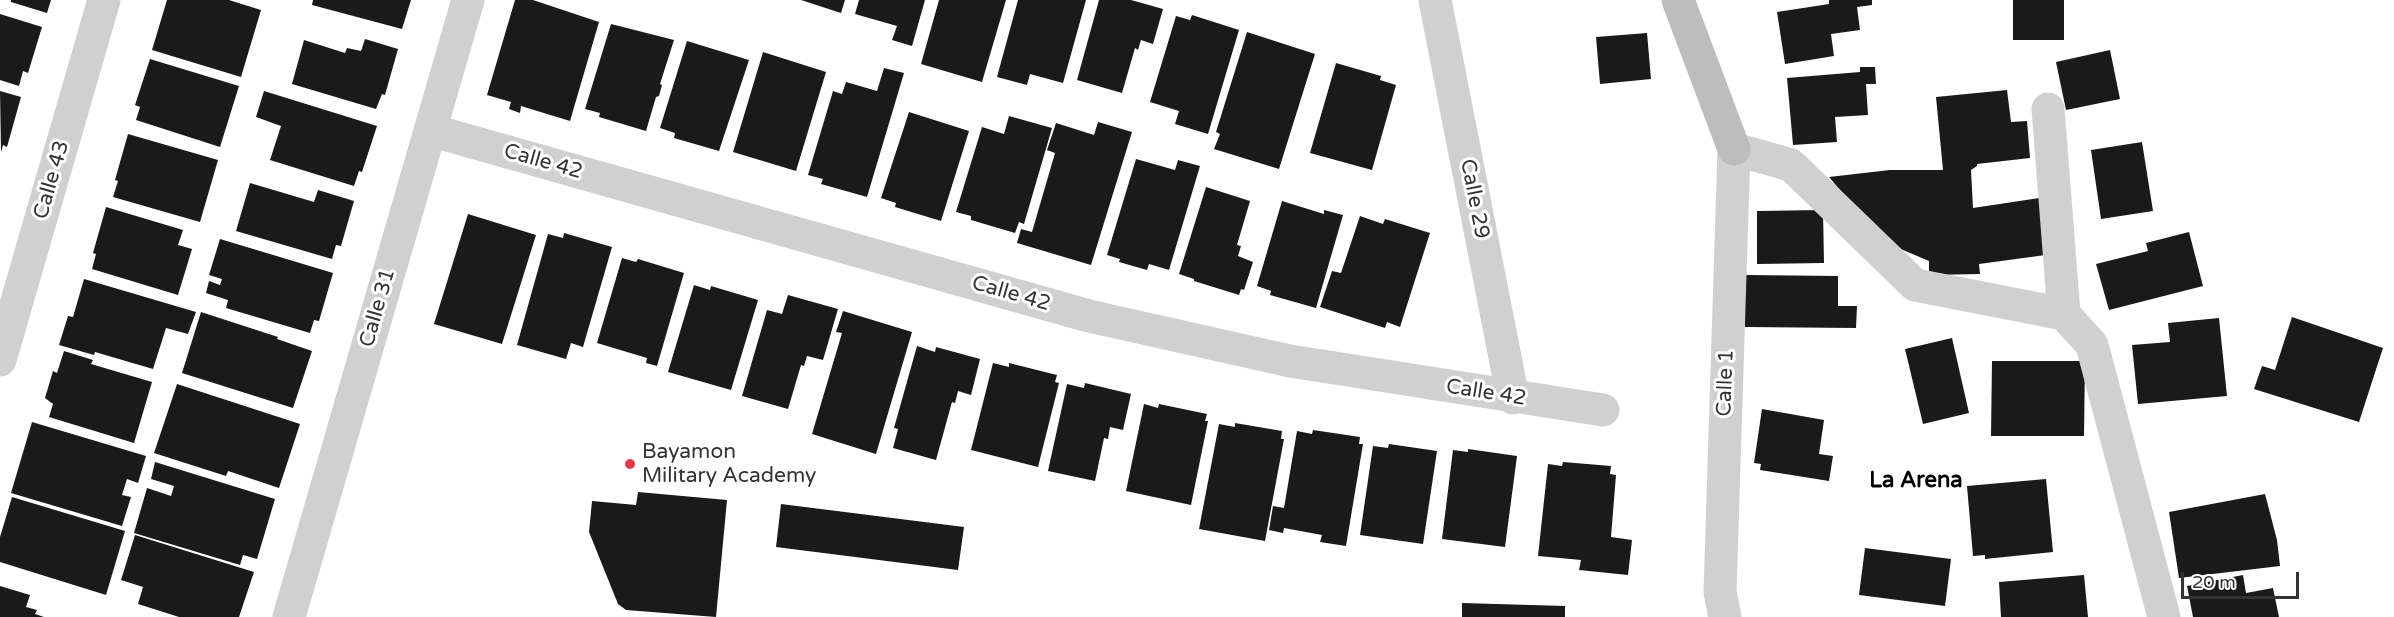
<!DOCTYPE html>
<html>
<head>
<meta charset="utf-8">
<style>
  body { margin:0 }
  #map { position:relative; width:2394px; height:617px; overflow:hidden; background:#fff; font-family:"Varela Round",sans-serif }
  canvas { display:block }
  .scale { position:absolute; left:2181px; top:572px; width:118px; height:27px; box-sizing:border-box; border:3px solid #333; border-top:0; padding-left:8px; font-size:18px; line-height:21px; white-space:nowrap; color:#333; -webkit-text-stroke:4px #fff; paint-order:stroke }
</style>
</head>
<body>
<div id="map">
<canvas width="2394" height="617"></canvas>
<div class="scale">20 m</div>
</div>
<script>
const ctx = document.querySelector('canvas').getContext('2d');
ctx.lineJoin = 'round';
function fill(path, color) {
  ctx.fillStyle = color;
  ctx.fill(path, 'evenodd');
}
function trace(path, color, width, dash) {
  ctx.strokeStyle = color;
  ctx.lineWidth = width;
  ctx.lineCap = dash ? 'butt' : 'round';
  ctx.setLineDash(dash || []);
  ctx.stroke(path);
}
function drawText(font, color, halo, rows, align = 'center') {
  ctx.font = font + ' "Varela Round",sans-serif';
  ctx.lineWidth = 6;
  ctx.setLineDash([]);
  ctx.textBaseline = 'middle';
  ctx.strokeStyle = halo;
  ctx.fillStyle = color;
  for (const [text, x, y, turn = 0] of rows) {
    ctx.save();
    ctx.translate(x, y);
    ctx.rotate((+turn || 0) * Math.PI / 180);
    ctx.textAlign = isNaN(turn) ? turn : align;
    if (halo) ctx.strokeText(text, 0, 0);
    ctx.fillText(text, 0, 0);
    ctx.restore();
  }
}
const building = new Path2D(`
  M 11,0 L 51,0 L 47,13 L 11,2 Z
  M 167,0 L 229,0 L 261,10 L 241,77 L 152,50 Z
  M 313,0 L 411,0 L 402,29 L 312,5 Z
  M 515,0 L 533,0 L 599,22 L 570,121 L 521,106 L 520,113 L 509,109 L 511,102 L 487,95 Z
  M 801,0 L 845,0 L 841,13 Z
  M 859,0 L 925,0 L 912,46 L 892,40 L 897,26 L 855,14 Z
  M 939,0 L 1006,0 L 982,82 L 921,64 Z
  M 1018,0 L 1086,0 L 1063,83 L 1030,74 L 1027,85 L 997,77 Z
  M 1099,0 L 1131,0 L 1163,9 L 1153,44 L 1141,40 L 1138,50 L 1135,48 L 1122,93 L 1077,80 Z
  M 1829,0 L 1872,0 L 1872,5 L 1857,7 L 1860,30 L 1831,34 L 1834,56 L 1785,64 L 1777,12 L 1829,4 Z
  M 2013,0 L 2064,0 L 2064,40 L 2013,40 Z
  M 0,14 L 42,27 L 28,73 L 23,71 L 19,86 L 0,80 Z
  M 1192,15 L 1239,30 L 1208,134 L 1175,124 L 1179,111 L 1150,102 L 1176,16 L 1190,20 Z
  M 611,24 L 674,40 L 660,84 L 662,85 L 659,96 L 656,97 L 646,131 L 599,117 L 600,113 L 585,109 Z
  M 1247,32 L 1315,54 L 1279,169 L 1214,149 L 1220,134 L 1216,132 Z
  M 1647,33 L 1651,79 L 1600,84 L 1596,37 Z
  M 365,39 L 398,49 L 385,95 L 382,94 L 376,109 L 292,84 L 304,40 L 345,53 L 347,48 L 361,51 Z
  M 687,41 L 749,60 L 719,151 L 674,138 L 675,133 L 660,128 Z
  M 2110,50 L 2120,99 L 2066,110 L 2056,62 Z
  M 763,52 L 826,72 L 796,171 L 733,152 Z
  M 150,59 L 239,86 L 220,147 L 136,120 L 140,107 L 135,105 Z
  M 1336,63 L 1381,76 L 1380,80 L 1396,85 L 1372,170 L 1310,153 Z
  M 1860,67 L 1875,67 L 1876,84 L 1866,84 L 1868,115 L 1835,117 L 1837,142 L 1793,145 L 1787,78 L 1860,72 Z
  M 884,68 L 904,73 L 867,197 L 821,184 L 823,179 L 808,175 L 833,91 L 842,94 L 846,82 L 877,91 Z
  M 2007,90 L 2011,122 L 2027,121 L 2030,158 L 1977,164 L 1977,166 L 1971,170 L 1973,208 L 2046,197 L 2053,254 L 1979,264 L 1980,274 L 1929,275 L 1929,261 L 1884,242 L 1829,177 L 1890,170 L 1943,170 L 1936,97 Z
  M 0,91 L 21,97 L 7,147 L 3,145 L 1,152 Z
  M 264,91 L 377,126 L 362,172 L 359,171 L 354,186 L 270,160 L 281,126 L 256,117 Z
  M 909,112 L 969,131 L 941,221 L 895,207 L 896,203 L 881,198 Z
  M 1009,116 L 1052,128 L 1024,224 L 1019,222 L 1015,233 L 971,220 L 971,216 L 956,212 L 982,127 L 1004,134 Z
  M 1098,122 L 1132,132 L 1091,265 L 1017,243 L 1021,229 L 1032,232 L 1055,153 L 1047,150 L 1056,123 L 1094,135 Z
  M 128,134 L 218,160 L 200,222 L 113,197 L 118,181 L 115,180 Z
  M 2142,142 L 2153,211 L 2101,219 L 2091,150 Z
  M 1136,159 L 1175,170 L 1178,160 L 1200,166 L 1169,270 L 1149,264 L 1147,270 L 1119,262 L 1120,259 L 1107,255 Z
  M 250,183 L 314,202 L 318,190 L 354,201 L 341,246 L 336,245 L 332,259 L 236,231 Z
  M 1206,187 L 1250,201 L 1237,245 L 1241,246 L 1238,256 L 1253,262 L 1244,290 L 1241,289 L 1239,295 L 1194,281 L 1194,279 L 1179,274 Z
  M 1282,201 L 1324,214 L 1324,210 L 1343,215 L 1316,308 L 1270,295 L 1271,291 L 1257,286 Z
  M 106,207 L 183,230 L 178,245 L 192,249 L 178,295 L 92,269 L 96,254 L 93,253 Z
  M 1823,210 L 1824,263 L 1757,264 L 1757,211 Z
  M 468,214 L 536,235 L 502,344 L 434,324 Z
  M 1360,216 L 1383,224 L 1385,219 L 1430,233 L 1400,327 L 1387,322 L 1385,328 L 1320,307 L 1332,271 L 1341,273 Z
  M 2189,232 L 2203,286 L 2109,310 L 2096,264 L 2148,251 L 2146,243 Z
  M 564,233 L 612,247 L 583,347 L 571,343 L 566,359 L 517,345 L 548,234 L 563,238 Z
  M 220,239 L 333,273 L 319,321 L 314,320 L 310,333 L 226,308 L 228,300 L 206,293 L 209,281 L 220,285 L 222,279 L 209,275 Z
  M 622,258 L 636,262 L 638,259 L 684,273 L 657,366 L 646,363 L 647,358 L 597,343 Z
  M 1745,275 L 1838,276 L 1838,306 L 1857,306 L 1856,328 L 1745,327 Z
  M 84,279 L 196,312 L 188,334 L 166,328 L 153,369 L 95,352 L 94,355 L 59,345 L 68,316 L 73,317 Z
  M 694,285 L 710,290 L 711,286 L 758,300 L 731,390 L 668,372 Z
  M 788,295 L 838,309 L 823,360 L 807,356 L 804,366 L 801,365 L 788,409 L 742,396 L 767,310 L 782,314 Z
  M 843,311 L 912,332 L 876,454 L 812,434 L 842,333 L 836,332 Z
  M 201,312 L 278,337 L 277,339 L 312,351 L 293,408 L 182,373 Z
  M 2292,317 L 2383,348 L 2359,422 L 2254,389 L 2262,366 L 2275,370 Z
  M 2219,318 L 2227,396 L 2138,404 L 2132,345 L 2170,342 L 2168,323 Z
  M 1952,338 L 1969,413 L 1923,424 L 1905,349 Z
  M 917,346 L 935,352 L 936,347 L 980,359 L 971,395 L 958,391 L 955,403 L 952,402 L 936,460 L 893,448 L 898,429 L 894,428 Z
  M 64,351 L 93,360 L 91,364 L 152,382 L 134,443 L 49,417 L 53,404 L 45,398 L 53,371 L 57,373 Z
  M 1992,361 L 2085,361 L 2084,436 L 1991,436 Z
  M 993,363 L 1009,367 L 1009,363 L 1057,375 L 1055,382 L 1059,383 L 1038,467 L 971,450 Z
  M 1085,383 L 1131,394 L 1123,430 L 1110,427 L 1108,439 L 1104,438 L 1095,481 L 1048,471 L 1067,384 L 1084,388 Z
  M 177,384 L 300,424 L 279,488 L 228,471 L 226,476 L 154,453 Z
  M 1144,404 L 1158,408 L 1159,404 L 1207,414 L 1205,421 L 1208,421 L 1191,505 L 1126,491 Z
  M 1762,409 L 1824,420 L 1819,454 L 1833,456 L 1829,481 L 1760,470 L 1761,464 L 1754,463 Z
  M 32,422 L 146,456 L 138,483 L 127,479 L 122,495 L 131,497 L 122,526 L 11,493 Z
  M 1235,423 L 1282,431 L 1281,439 L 1284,439 L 1265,541 L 1199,529 L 1219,424 L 1235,427 Z
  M 1313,430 L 1360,437 L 1359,444 L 1363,444 L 1346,546 L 1320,542 L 1322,535 L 1284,528 L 1283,533 L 1269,530 L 1273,506 L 1284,508 L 1297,431 L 1312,434 Z
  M 1389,444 L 1437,451 L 1423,544 L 1360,535 L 1373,446 L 1388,448 Z
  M 1468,449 L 1517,456 L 1505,547 L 1442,539 L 1453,450 L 1468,452 Z
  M 155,462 L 275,499 L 257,559 L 243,555 L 240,565 L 134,533 L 147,488 L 171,496 L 174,486 L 151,479 Z
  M 1563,462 L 1611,466 L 1610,474 L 1616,475 L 1611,537 L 1632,540 L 1628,575 L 1579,570 L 1581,560 L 1538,556 L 1548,464 L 1562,466 Z
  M 2046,479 L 2053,552 L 1985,559 L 1985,555 L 1973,556 L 1967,486 Z
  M 638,492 L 727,500 L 716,617 L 626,610 L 618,604 L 589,532 L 592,501 L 636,505 Z
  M 2265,494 L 2277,540 L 2280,566 L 2179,578 L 2169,512 Z
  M 12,497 L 125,531 L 106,595 L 0,562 L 0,537 Z
  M 781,504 L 964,527 L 958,570 L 776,547 Z
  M 135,535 L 254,572 L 239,617 L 179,617 L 138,604 L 143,587 L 121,580 Z
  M 1865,548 L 1951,559 L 1945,606 L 1859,595 Z
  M 2084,575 L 2088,617 L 2001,617 L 1999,582 Z
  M 2243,575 L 2246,593 L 2273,588 L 2279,617 L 2193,617 L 2187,586 Z
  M 0,586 L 30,595 L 26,607 L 37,610 L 35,614 L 44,617 L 0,617 Z
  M 1462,603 L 1565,606 L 1565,617 L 1462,617 Z`);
const street = new Path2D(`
  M 1435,0 L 1513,398
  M 2048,109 L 2064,314 L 2092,345 L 2164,617
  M 430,130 L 1089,316 L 1290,361 L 1603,410
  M 0,360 L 104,0
  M 289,617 L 468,0
  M 1725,617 L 1720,592 L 1734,149 L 1791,165 L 1915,285 L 2064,314`);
const secondary = new Path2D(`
  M 1678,0 L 1734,149`);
const markers = [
  [630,464,6,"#e63946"]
];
const streetNames = [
  ["Calle 42",543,162,16],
  ["Calle 43",52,180,-74],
  ["Calle 29",1474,199,79],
  ["Calle 42",1011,294,16],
  ["Calle 31",378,308,-74],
  ["Calle 1",1726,383,-88],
  ["Calle 42",1486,393,9]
];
const poiNames = [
  ["Bayamon",642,452],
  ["Military Academy",642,476]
];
const neighbourhoodNames = [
  ["La Arena",1916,481]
];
fill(building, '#1a1a1a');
trace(street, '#d0d0d0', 33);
trace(secondary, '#bdbdbd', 33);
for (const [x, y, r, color] of markers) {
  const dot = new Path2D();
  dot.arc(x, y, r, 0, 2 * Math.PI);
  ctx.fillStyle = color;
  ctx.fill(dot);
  trace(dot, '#fff', 2);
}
drawText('21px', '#333', '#fff', streetNames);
drawText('21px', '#333', '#fff', poiNames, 'left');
drawText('bold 22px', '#000', '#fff', neighbourhoodNames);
</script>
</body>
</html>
